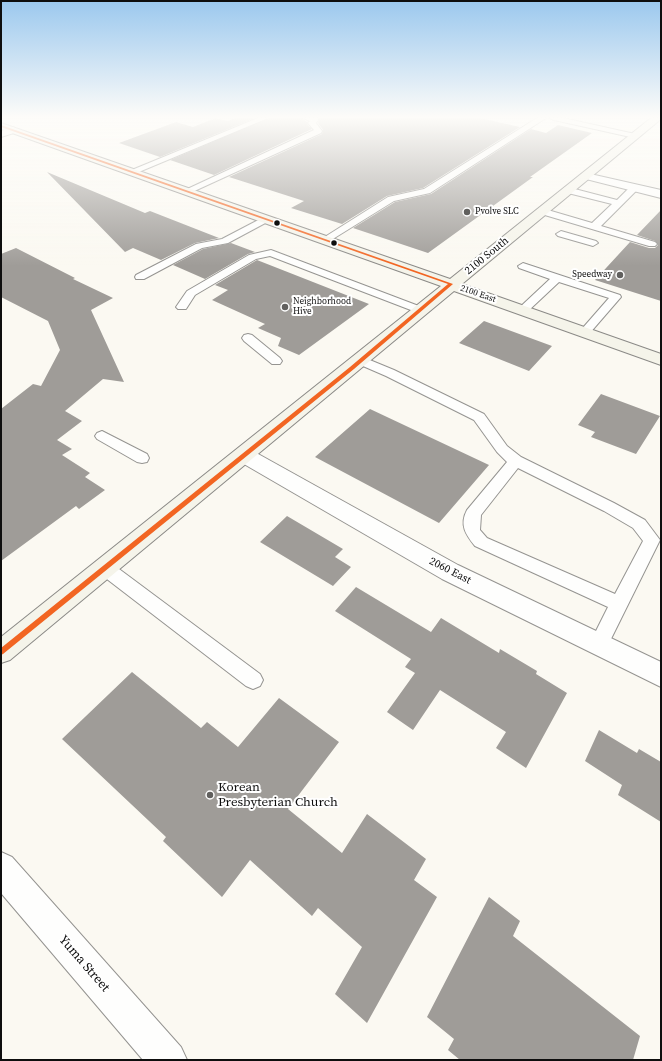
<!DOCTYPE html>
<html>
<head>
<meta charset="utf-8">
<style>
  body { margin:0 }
  #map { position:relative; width:662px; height:1061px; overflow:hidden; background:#fbf9f2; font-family:"Source Serif 4",serif }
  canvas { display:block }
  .frame { position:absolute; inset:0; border:2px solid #0e0e0e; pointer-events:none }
</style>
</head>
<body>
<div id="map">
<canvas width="662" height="1061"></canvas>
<div class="frame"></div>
</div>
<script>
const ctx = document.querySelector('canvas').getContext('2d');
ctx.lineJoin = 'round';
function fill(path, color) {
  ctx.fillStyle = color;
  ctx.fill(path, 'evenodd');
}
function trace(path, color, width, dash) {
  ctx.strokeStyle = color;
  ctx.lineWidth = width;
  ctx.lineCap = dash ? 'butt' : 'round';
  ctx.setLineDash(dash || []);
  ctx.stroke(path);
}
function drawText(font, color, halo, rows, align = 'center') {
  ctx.font = font + ' "Source Serif 4",serif';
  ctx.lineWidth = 4;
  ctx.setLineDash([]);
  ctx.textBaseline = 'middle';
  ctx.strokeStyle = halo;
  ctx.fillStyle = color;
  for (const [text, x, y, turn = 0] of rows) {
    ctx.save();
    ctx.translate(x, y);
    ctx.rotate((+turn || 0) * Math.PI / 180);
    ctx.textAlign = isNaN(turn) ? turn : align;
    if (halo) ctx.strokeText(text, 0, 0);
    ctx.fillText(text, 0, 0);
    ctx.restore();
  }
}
const building = new Path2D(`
  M 216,118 L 228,121 L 235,118 L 255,118 L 160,157 L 119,143 L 176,122 L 193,127 Z
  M 269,118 L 302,118 L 307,122 L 307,124 L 312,129 L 214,175 L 170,160 Z
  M 319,118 L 480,118 L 520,127 L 423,188 L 387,196 L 342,224 L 291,208 L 304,201 L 229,177 L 322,134 L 323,130 L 318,123 Z
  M 558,125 L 592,133 L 530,177 L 533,177 L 428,253 L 353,228 L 395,202 L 431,194 L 531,129 L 546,133 Z
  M 47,172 L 145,213 L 150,211 L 219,238 L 195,243 L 161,260 L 133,248 L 125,252 Z
  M 661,210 L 661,301 L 595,280 L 630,242 L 649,248 L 655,248 L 658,245 L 655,241 L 637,235 Z
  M 231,243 L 255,252 L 248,254 L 205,279 L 173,265 L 203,249 Z
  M 16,248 L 75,278 L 73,279 L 113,298 L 91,310 L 124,382 L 103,379 L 65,411 L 82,421 L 57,440 L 72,449 L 62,455 L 90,473 L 85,477 L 105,490 L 79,509 L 76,506 L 1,561 L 1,409 L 33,384 L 41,386 L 60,350 L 48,321 L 1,297 L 1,254 Z
  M 257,260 L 369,304 L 299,355 L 278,346 L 281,338 L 258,328 L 265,324 L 212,300 L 228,290 L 215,285 Z
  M 484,321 L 552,346 L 529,371 L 459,343 Z
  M 601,394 L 660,416 L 636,454 L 591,437 L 595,432 L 578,425 Z
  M 370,409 L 489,465 L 439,523 L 315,457 Z
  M 287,516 L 343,549 L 335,557 L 351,567 L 333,586 L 260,542 Z
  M 356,587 L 431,632 L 441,618 L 499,653 L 500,649 L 537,671 L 536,674 L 567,693 L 526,768 L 496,748 L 506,732 L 440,690 L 413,730 L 387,712 L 415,673 L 405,667 L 411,659 L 335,611 Z
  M 132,672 L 201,728 L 207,722 L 238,747 L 279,698 L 339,742 L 288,809 L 342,853 L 367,814 L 426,859 L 414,880 L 437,897 L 367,1023 L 335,994 L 362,947 L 318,908 L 312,916 L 250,860 L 222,897 L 163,841 L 166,837 L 62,739 Z
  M 599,730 L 637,753 L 639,749 L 661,762 L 661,822 L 618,795 L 622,785 L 585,761 Z
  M 489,897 L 520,921 L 513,936 L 640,1036 L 633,1060 L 460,1060 L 448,1050 L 454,1039 L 427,1017 Z`);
const lane = new Path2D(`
  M 258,118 L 268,118 L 134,174 L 128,174 L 127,172 Z
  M 303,118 L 317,118 L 318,120 L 316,123 L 322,131 L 321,133 L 190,193 L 187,194 L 183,191 L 314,130 L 308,123 L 310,121 Z
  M 537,118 L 546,118 L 430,193 L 394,201 L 328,242 L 322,242 L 320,240 L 388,197 L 424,189 Z
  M 550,118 L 563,118 L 635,134 L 639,136 L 635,138 L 554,120 Z
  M 634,185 L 637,186 L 638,188 L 637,190 L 601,226 L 655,242 L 657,244 L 655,246 L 649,246 L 538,213 L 536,211 L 541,208 L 592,223 L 612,204 L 564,192 L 563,190 L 564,188 L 567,187 L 617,200 L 631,186 Z
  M 266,216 L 271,219 L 269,221 L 228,243 L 202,248 L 144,279 L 136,279 L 135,277 L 136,275 L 196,244 L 222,239 Z
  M 561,231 L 596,241 L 598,243 L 593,246 L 558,236 L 556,234 Z
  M 271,250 L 424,308 L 426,310 L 420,313 L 416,312 L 270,256 L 256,259 L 195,295 L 186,309 L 178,309 L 176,307 L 187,291 L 249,255 Z
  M 523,263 L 620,295 L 621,297 L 589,334 L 581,334 L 579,332 L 581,330 L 609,298 L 559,282 L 527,312 L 519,312 L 517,310 L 519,308 L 550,279 L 519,268 L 518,266 Z
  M 248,334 L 252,335 L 280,358 L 282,361 L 280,364 L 272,364 L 244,341 L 242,338 L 244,335 Z
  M 360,356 L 394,370 L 484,414 L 507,446 L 521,457 L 614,503 L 645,520 L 660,540 L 605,651 L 598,653 L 591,651 L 589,645 L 608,607 L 475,546 C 466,535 459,525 467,510 L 507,462 L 497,452 L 474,420 L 386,376 L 356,363 L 354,360 L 356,357 ZM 518,468 L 604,511 L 633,528 L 643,541 L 615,594 L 487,538 L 480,530 L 481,515 Z
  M 102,431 L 147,454 L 149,458 L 147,462 L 142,463 L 137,462 L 97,439 L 95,436 L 97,433 Z
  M 105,561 L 111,563 L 260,674 L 263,680 L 260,686 L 253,689 L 246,686 L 99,573 L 97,568 L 99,563 Z`);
const street = new Path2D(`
  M 13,127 L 18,130 L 17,132 L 1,137 L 1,131 Z
  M 586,173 L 661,190 L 661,198 L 582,178 L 580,176 L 582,174 Z
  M 244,448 L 251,450 L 458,565 L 661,662 L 661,687 L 442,579 L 237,460 L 234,455 L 237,450 Z
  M 1,852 L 12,857 L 181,1047 L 187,1060 L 143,1060 L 1,893 Z`);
const secondary = new Path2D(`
  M 651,118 L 661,118 L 661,119 L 462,284 L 661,354 L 661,365 L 454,291 L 10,660 L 1,663 L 1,637 L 441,286 L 1,129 L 1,123 L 450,279 Z`);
const bus1 = new Path2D(`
  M 1,125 L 453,284 L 354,369 L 3,654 L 1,655 L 1,648 L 350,367 L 448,284 L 1,127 Z`);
const markers = [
  [467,212,4,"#61605e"],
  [277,223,3.5,"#0e0e0e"],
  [334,243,3.5,"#0e0e0e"],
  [620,275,4,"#61605e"],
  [285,307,4,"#61605e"],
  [210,795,4,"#61605e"]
];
const farPoinames = [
  ["Pvolve SLC",475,212],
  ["Speedway",612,275,"right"],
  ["Neighborhood",293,302],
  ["Hive",293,312]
];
const farStreetnames = [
  ["2100 East",478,294,19]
];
const streetNames = [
  ["2100 South",487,256,-39],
  ["2060 East",450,571,27]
];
const nearPoinames = [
  ["Korean",218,788],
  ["Presbyterian Church",218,803]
];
const nearStreetnames = [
  ["Yuma Street",84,964,49]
];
fill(building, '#9f9c98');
trace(lane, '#959491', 2);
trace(street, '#959491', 2);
trace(secondary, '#8b8a87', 2);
fill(lane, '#fefefd');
fill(street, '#fefefd');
fill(secondary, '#f5f4ea');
fill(bus1, '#f26522');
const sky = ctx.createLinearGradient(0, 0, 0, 266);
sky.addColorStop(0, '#9bc8ee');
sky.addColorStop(0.44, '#fdfcf9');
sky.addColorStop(1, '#fdfcf900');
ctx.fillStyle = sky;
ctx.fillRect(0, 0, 662, 266);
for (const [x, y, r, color] of markers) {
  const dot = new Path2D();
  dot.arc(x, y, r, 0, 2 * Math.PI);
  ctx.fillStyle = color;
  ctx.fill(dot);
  trace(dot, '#fff', 1.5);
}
drawText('9px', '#0e0e0e', '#fff', farPoinames, 'left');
drawText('9px', '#0e0e0e', '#fff', farStreetnames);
drawText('11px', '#0e0e0e', '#fff', streetNames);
drawText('13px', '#0e0e0e', '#fff', nearPoinames, 'left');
drawText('13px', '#0e0e0e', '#fff', nearStreetnames);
</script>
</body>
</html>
